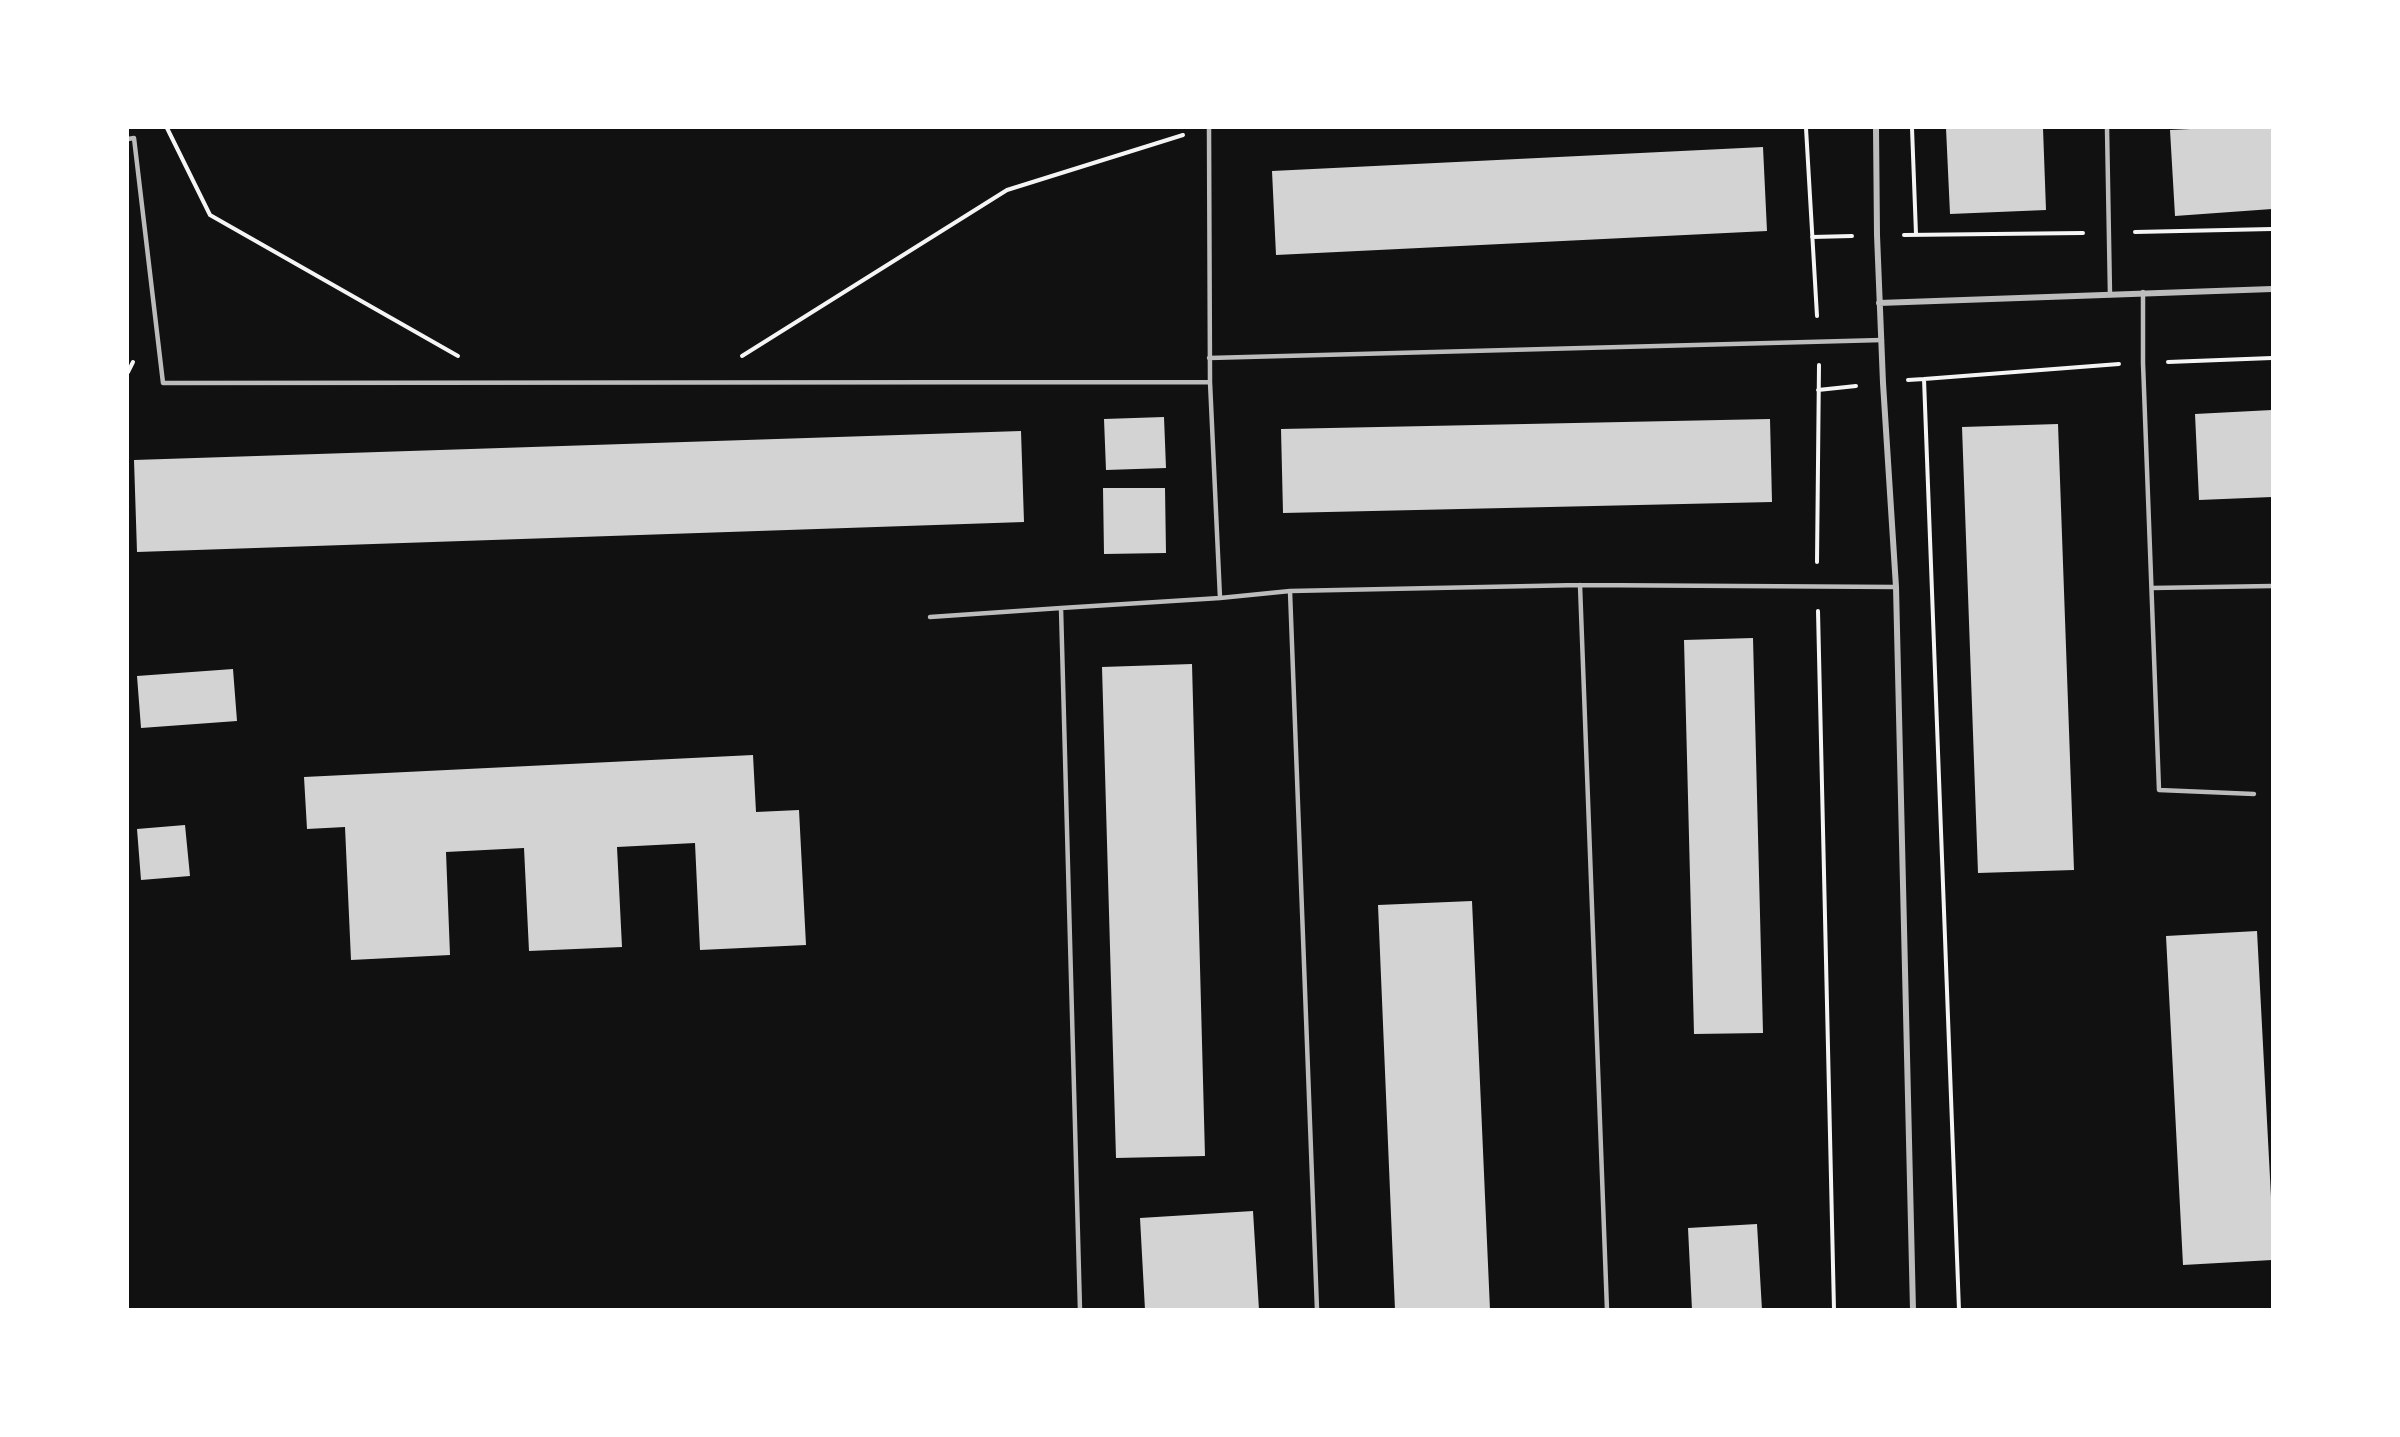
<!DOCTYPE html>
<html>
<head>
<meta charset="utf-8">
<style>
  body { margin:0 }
  #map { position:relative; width:2400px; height:1437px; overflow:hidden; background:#111; font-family:"Exo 2",sans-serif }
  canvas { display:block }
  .frame { position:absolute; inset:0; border:129px solid #fff; pointer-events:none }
</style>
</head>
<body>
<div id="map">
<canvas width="2400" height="1437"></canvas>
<div class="frame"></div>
</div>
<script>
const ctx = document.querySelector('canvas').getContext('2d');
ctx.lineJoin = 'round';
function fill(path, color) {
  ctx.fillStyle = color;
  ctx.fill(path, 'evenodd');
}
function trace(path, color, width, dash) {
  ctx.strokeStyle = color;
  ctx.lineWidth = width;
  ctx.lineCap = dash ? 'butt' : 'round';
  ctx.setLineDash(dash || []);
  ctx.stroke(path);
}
const building = new Path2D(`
  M 1946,128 L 2043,128 L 2046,210 L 1950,214 Z
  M 2211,128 L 2272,128 L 2272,209 L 2175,216 L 2170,130 Z
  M 1763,147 L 1767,231 L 1276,255 L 1272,171 Z
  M 2272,410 L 2272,497 L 2199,500 L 2195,414 Z
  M 1164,417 L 1166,468 L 1106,470 L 1104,419 Z
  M 1770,419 L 1772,502 L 1283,513 L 1281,429 Z
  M 2058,424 L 2074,870 L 1978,873 L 1962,427 Z
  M 1021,431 L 1024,522 L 137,552 L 134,460 Z
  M 1103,488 L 1165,488 L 1166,553 L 1104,554 Z
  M 1753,638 L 1763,1033 L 1694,1034 L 1684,640 Z
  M 1192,664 L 1205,1156 L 1116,1158 L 1102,667 Z
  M 233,669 L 237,721 L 141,728 L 137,676 Z
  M 753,755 L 756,812 L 799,810 L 806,945 L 700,950 L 695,843 L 617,847 L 622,947 L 529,951 L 524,848 L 446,852 L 450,955 L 351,960 L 345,827 L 307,829 L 304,777 Z
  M 185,825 L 190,876 L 141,880 L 137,829 Z
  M 1472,901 L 1490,1310 L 1395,1310 L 1378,905 Z
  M 2257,931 L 2272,1216 L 2272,1260 L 2183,1265 L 2166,936 Z
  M 1253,1211 L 1259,1310 L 1145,1310 L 1140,1218 Z
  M 1757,1224 L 1762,1310 L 1692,1310 L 1688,1228 Z`);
const path = new Path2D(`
  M 167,128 L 210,215 L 458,356
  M 1806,128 L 1817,316
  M 1912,128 L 1916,234
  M 2135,232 L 2272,229
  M 1904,235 L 2083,233
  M 1812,237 L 1852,236
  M 742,356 L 1007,190 L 1183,135
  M 2168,362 L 2272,358
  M 128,372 L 133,362
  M 1908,380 L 1924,379
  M 1818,390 L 1856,386
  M 1817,562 L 1819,365
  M 1818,611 L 1834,1310
  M 1959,1310 L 1924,379 L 2119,364`);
const service = new Path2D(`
  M 2107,128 L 2110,295
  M 128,139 L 134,138 L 163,383 L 1210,382 L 1209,128
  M 2143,292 L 2143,363 L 2159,790 L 2254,794
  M 1209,358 L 1882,340
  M 1580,585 L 1607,1310
  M 2152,588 L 2272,586
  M 1290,591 L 1317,1310
  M 1220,598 L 1290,591 L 1580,585 L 1896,587
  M 930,617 L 1061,608
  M 1080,1310 L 1061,608 L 1220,598 L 1210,382`);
const minor = new Path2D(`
  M 1876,128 L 1877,235 L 1883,383 L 1896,587 L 1913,1310
  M 1879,303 L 2272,289`);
fill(building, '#d3d3d3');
trace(path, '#f5f5f5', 4);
trace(service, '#bcbcbc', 4.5);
trace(minor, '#bcbcbc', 6);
</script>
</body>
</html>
